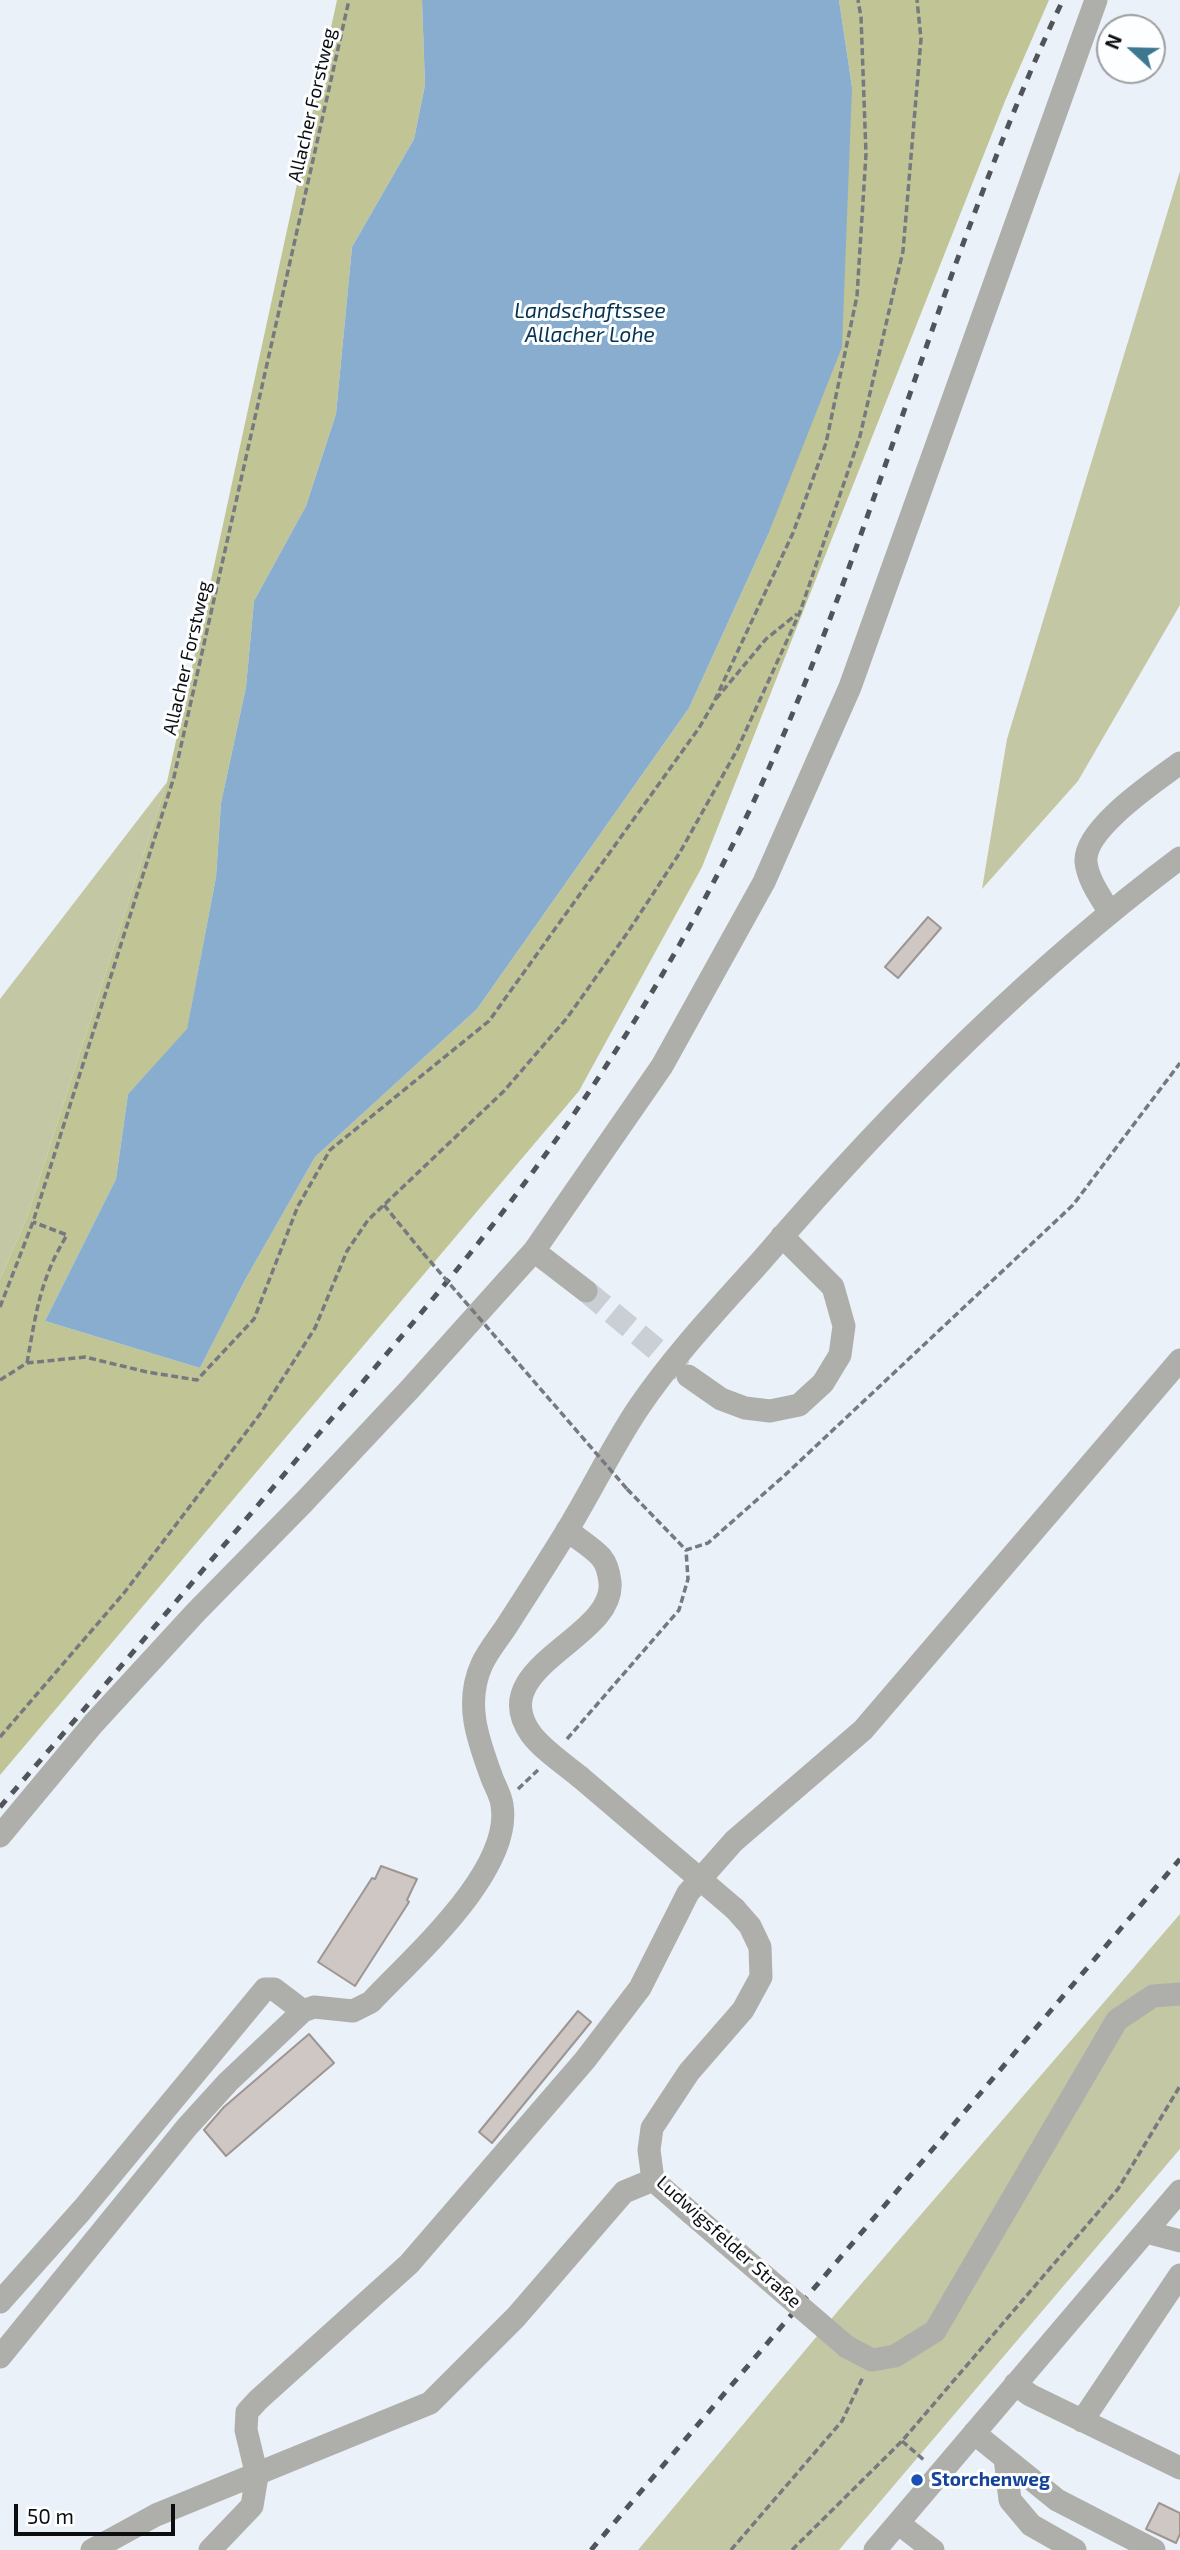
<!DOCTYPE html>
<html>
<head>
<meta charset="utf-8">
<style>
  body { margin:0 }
  #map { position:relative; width:1180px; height:2550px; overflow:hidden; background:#ebf1f8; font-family:"Exo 2",sans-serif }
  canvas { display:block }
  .north { position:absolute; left:1096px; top:14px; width:70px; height:70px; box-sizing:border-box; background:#fdfeff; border:2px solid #9d9e9f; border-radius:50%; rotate:292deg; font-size:19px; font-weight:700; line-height:28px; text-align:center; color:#0c0e10 }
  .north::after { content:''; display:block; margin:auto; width:24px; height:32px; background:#3d7790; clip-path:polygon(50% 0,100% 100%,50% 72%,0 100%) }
  .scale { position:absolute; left:14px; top:2504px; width:161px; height:32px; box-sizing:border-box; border:4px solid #0c0e10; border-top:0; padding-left:9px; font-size:21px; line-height:24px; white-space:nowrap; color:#0c0e10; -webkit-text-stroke:5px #fdfeff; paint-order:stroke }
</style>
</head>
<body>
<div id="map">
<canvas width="1180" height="2550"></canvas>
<div class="north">N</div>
<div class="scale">50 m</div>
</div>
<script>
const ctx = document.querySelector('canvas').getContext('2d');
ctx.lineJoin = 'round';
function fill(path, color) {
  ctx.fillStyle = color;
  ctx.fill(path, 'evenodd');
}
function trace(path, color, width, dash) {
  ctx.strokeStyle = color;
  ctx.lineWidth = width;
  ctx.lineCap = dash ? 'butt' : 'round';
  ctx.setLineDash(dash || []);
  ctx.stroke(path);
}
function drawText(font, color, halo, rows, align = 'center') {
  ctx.font = font + ' "Exo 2",sans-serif';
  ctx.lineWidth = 6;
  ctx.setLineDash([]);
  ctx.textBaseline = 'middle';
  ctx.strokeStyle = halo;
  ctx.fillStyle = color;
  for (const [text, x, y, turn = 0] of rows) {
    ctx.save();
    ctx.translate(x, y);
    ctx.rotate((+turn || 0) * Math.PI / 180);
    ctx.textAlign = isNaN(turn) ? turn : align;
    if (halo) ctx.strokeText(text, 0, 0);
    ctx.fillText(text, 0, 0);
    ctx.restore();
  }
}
const green = new Path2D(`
  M 1180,171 L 1180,605 L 1078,781 L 982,889 L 1007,739 Z
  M 167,782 L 27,1217 L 0,1279 L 0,999 Z
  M 1180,1914 L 1180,2149 L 839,2550 L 638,2550 L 843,2305 Z`);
const forest = new Path2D(`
  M 337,0 L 422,0 L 425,85 L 414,139 L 352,247 L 336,414 L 306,506 L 254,601 L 246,687 L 221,803 L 216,877 L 187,1030 L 128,1094 L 116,1179 L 45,1321 L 200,1368 L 245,1280 L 315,1157 L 477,1009 L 689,708 L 767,537 L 852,87 L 839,0 L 1049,0 L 1005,101 L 702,867 L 579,1091 L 0,1775 L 0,1279 L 27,1217 L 167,782 Z`);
const water = new Path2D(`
  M 422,0 L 839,0 L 852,87 L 842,347 L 767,537 L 689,708 L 477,1009 L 315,1157 L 245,1280 L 200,1368 L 45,1321 L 116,1179 L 128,1094 L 187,1029 L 216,877 L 221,803 L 246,687 L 254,601 L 306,506 L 336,414 L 352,247 L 414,139 L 425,85 Z`);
const building = new Path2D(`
  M 928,917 L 941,928 L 898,978 L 885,967 Z
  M 381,1866 L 417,1879 L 407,1900 L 409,1902 L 355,1986 L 318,1962 L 372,1878 L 375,1879 Z
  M 578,2011 L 591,2022 L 492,2143 L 479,2132 Z
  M 309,2034 L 334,2063 L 226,2156 L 204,2130 L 224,2107 Z
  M 1159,2503 L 1180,2513 L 1180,2534 L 1176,2543 L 1146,2529 Z`);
const minorTunnel = new Path2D(`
  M 586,1291 L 686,1374`);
const path = new Path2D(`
  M 716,699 L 766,639 L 797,614
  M 384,1205 L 423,1253
  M 0,1307 L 33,1222 L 174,777 L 349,0
  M 27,1363 C 36,1313 40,1279 67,1235 L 33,1222
  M 0,1380 L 27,1363 L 85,1357 L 147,1372 L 197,1380 L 254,1319 L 298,1206 L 330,1150 L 489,1021 L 699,728 L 713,704 L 793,533 L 826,443 L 857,296 L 866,154 L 861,17 L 858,0
  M 627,1489 L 686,1550 L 708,1543 L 785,1475 L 1073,1205 L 1180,1063
  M 0,1737 L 124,1593 L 260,1414 L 315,1328 L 347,1251 L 368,1220 L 504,1091 L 567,1018 L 628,932 L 679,854 L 737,750 L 800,612 L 860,436 L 903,251 L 921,39 L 917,0
  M 567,1739 L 679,1610 L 688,1579 L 686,1550
  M 518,1789 L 538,1770
  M 902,2441 L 924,2460
  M 731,2550 L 842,2421 L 863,2377
  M 792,2550 L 902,2441 L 1118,2189 L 1180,2086`);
const minor = new Path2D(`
  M 1109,911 C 1100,896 1088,880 1086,862 C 1083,829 1156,781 1180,763
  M 534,1251 L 586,1291
  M 688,1376 L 721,1399 L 745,1408 L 770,1411 L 799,1405 L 823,1383 L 840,1355 L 844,1326 L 833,1287 L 782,1236
  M 567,1530 C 578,1539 592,1547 601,1557 C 607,1564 609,1573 610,1582 C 616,1639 483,1666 531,1734 C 543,1750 564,1764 580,1777
  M 0,1836 L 93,1724 L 196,1612 L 304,1502 L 410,1389 L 534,1251 L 662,1066 L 764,882 L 850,687 L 1096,0
  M 691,2213 L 653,2180 L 649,2150 L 652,2128 L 689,2072 L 743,2010 L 761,1977 L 760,1947 L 750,1926 L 735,1909
  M 1146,2232 L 1180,2241
  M 0,2302 L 82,2210 L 265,1989 L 274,1989 L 303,2011
  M 847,2347 L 872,2360 L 895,2356 L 935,2331 L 1117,2020 L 1153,1996 L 1180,1994
  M 0,2357 L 187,2127 L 228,2082 L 303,2011 L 314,2007 L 353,2011 L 371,2002 C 412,1958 513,1871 502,1805 C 501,1796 495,1786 492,1778 C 478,1740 464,1703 482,1664 C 488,1651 498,1639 506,1627 C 526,1596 546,1565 565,1534 C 591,1492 612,1447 639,1407 C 675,1354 720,1307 762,1260 C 888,1113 1025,974 1180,858
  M 1015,2384 L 1030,2395 L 1180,2468
  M 1082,2421 L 1180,2275
  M 974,2433 L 1057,2500 L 1154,2550
  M 1005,2458 L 1010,2500 L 1031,2525 L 1075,2550
  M 898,2523 L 933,2550
  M 92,2550 L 156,2515 L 430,2403 L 516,2317 L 624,2192 L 653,2180
  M 210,2550 L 252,2506 L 257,2476 L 246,2430 L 247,2412 L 258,2400 L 409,2264 L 585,2060 L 640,1988 L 688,1893 L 734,1841 L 863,1730 L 1180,1360
  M 875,2550 L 1180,2191`);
const rail = new Path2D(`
  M 0,1807 C 102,1689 203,1570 304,1451 C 371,1372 439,1294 502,1213 C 586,1104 661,985 724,862 C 833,650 896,418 981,196 C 1006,130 1032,64 1063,0
  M 591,2550 L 1180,1859`);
const pathBridge = new Path2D(`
  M 423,1253 L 627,1489`);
const minorBridge = new Path2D(`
  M 580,1777 L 735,1909
  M 691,2213 L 847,2347`);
const markers = [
  [917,2480,7,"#1a4fb4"]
];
const streetNames = [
  ["Allacher Forstweg",312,105,-77],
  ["Allacher Forstweg",187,658,-77],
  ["Ludwigsfelder Straße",729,2242,42]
];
const transitNames = [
  ["Storchenweg",931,2480]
];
const waterNames = [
  ["Landschaftssee",590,311],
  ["Allacher Lohe",590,335]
];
fill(green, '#c4c7a4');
fill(forest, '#c1c596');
fill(water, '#88adce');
fill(building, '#cfc7c3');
trace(building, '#9d9692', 2);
trace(minorTunnel, '#cacfd5', 23, [23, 11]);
trace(path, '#767a7e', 3.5, [7, 3.5]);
trace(minor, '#aeafab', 23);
trace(rail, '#515458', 5, [9, 9]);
trace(pathBridge, '#767a7e', 3.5, [7, 3.5]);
trace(minorBridge, '#aeafab', 23);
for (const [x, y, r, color] of markers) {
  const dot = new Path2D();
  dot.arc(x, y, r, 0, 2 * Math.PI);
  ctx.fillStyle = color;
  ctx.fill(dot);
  trace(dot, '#fdfeff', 2.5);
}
drawText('19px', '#0c0e10', '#fdfeff', streetNames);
drawText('bold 19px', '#164399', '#fdfeff', transitNames, 'left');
drawText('italic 21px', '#043252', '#fdfeff', waterNames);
</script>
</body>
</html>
